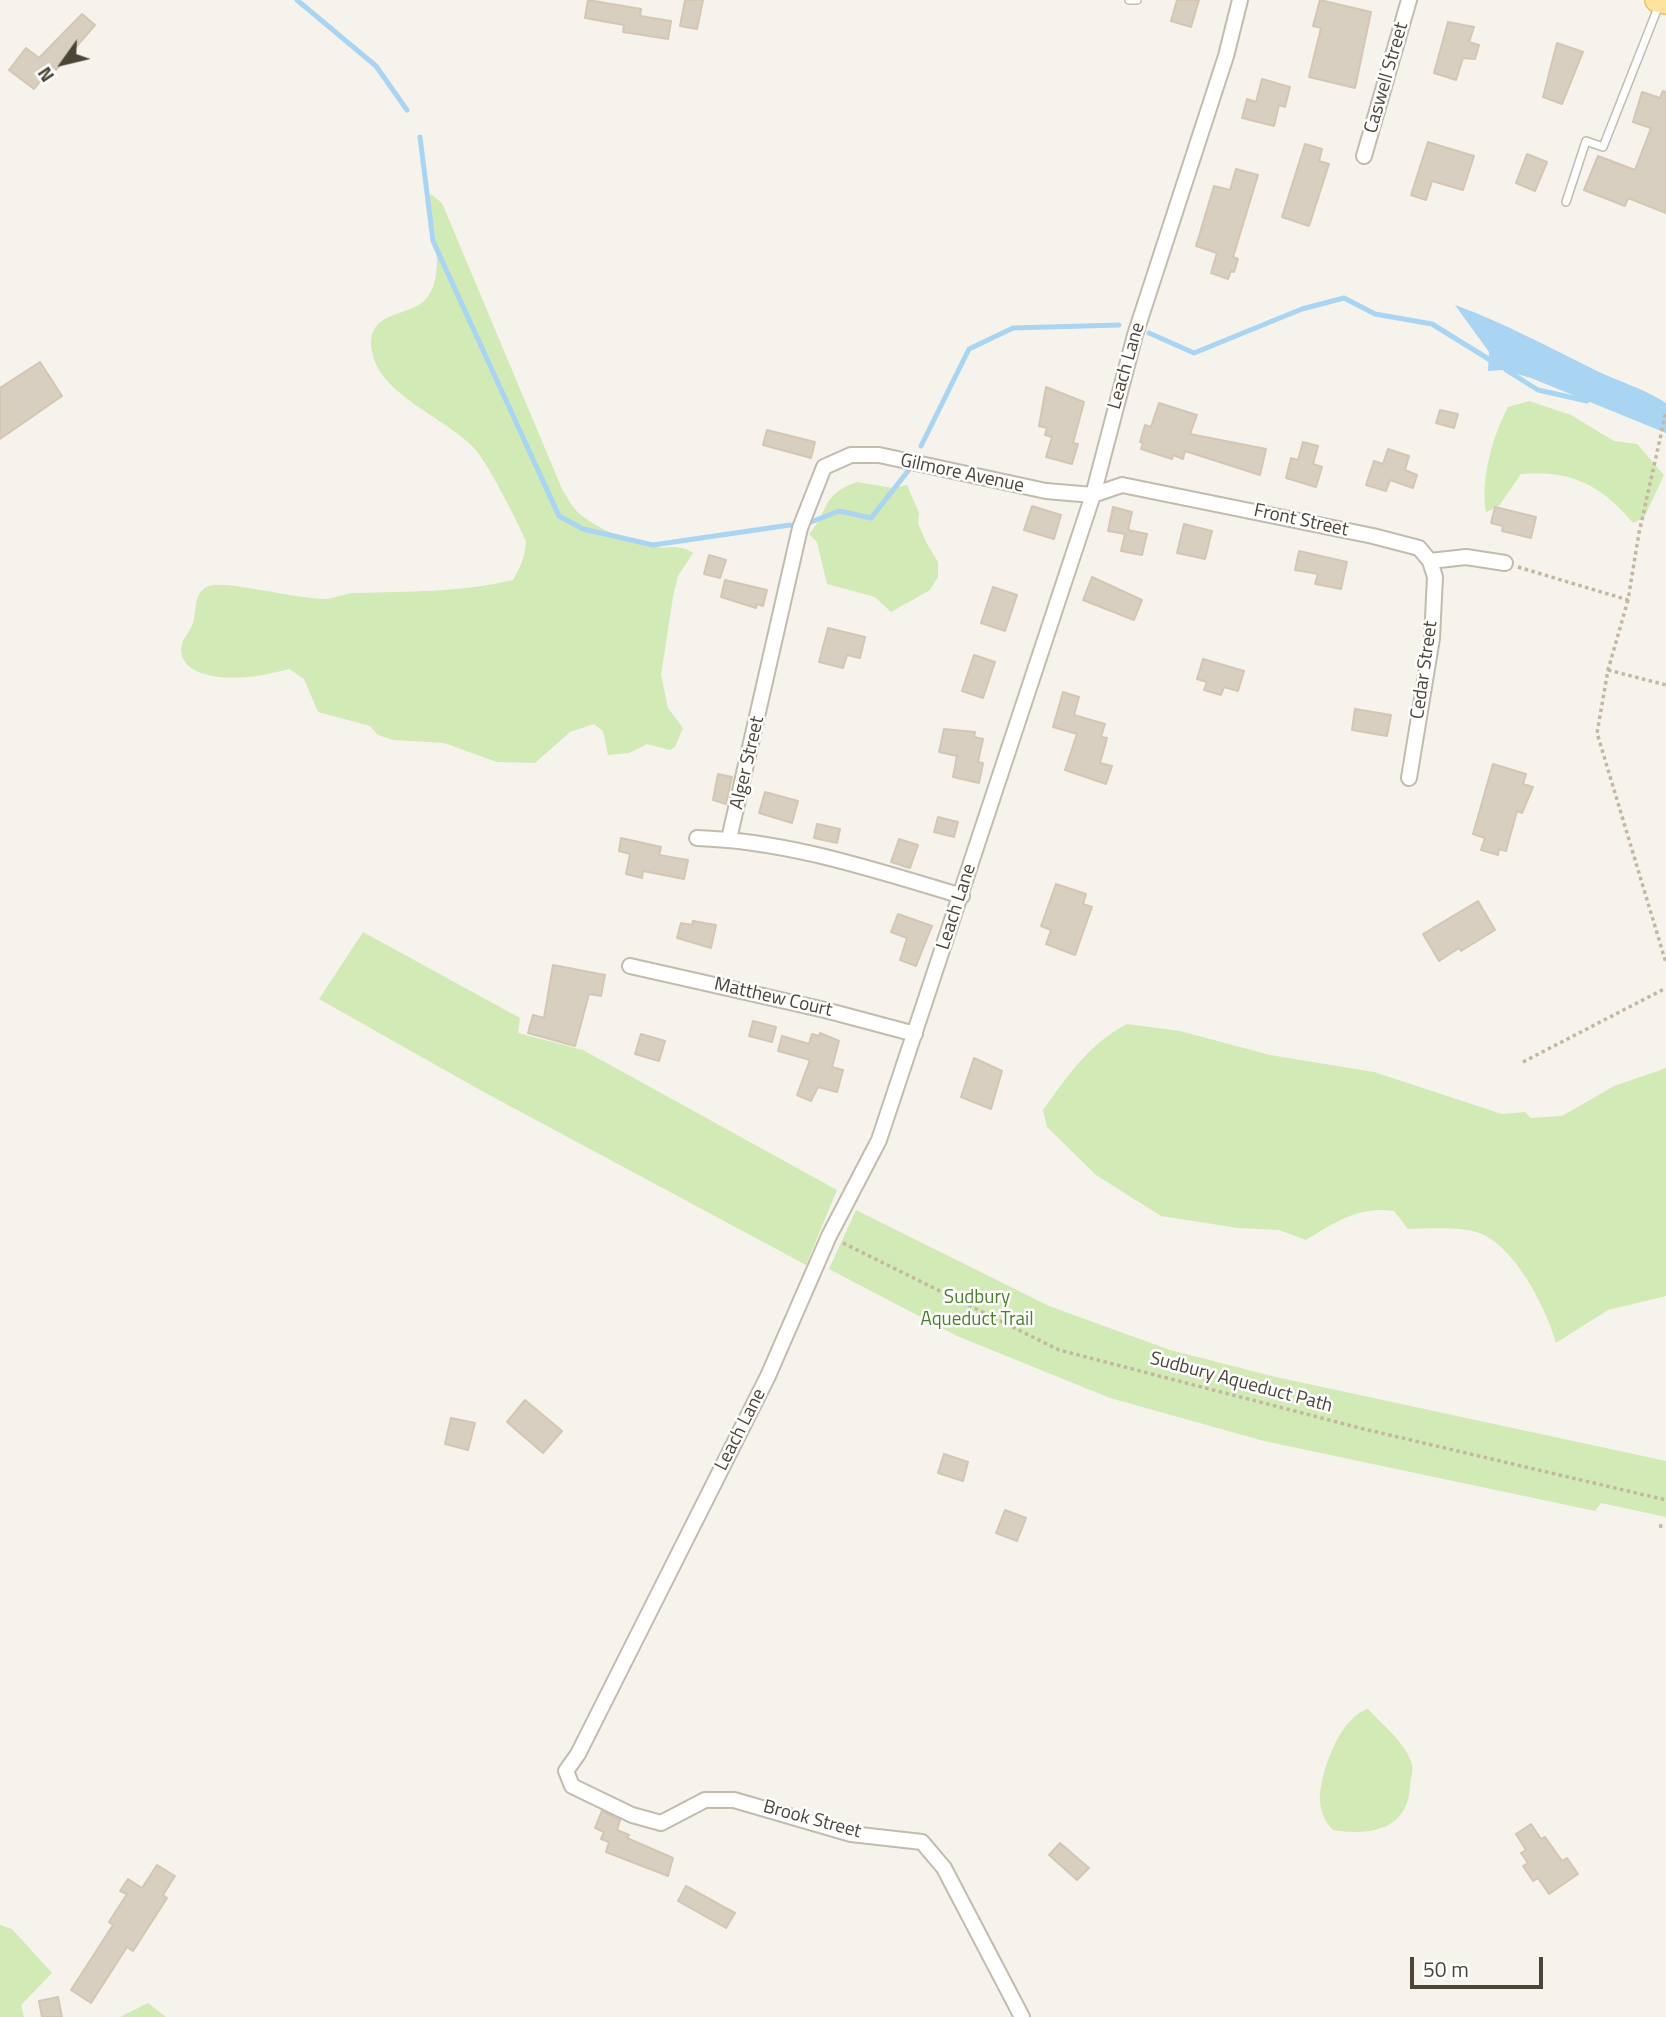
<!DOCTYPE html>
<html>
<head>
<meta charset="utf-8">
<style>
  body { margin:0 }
  #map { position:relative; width:1666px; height:2017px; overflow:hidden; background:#f6f3ec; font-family:"Titillium Web",sans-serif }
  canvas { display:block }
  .north { position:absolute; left:28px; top:28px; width:70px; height:70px; -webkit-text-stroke:5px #fff; paint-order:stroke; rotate:236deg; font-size:19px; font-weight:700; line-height:28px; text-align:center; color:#4b4439 }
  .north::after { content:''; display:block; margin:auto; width:24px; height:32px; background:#4b4439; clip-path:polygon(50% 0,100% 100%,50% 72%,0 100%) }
  .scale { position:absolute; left:1410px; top:1957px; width:133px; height:32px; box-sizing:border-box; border:4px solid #4b4439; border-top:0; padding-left:9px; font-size:21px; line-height:24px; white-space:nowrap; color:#4b4439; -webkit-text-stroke:5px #fff; paint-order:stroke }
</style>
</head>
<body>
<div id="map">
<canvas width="1666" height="2017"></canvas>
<div class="north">N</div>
<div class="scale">50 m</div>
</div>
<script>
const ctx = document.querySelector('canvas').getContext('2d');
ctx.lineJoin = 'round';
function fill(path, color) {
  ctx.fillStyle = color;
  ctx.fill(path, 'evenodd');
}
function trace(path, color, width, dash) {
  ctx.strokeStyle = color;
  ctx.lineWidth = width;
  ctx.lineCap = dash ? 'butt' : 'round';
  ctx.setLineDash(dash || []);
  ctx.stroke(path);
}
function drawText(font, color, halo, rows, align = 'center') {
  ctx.font = font + ' "Titillium Web",sans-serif';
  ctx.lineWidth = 5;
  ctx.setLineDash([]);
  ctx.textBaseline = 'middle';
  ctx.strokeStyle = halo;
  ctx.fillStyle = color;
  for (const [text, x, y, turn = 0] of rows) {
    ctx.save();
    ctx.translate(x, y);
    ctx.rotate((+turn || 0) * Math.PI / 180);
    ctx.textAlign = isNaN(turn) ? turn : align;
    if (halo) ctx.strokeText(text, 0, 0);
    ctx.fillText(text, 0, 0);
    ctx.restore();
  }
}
const green = new Path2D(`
  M 431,194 L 442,203 L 562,489 C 567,497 573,509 581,515 C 601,531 632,543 656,547 C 671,549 680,544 693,553 L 678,576 L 673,597 L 661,675 L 668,708 L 683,728 L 675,747 L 670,750 L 647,744 L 629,753 L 608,755 L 603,731 L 594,724 L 570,732 L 535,763 L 497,762 L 444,743 L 393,740 L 378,735 L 370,726 L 318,712 L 304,679 L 289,669 C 260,677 224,683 196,671 C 184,665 178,654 183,641 C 186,635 191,629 193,623 C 197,610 193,592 209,586 C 223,580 298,599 324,599 C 334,599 344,593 355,593 C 409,591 459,593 513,580 C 521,566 525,557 526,541 C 517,521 488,463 474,448 C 445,417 379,395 372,351 C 365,311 407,317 424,301 C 447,279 434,226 427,199 Z
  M 1529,401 L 1571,415 L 1614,441 L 1637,444 L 1664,475 L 1644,518 L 1633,523 C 1601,485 1571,470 1521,474 L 1499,506 L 1486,512 C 1480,480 1493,435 1508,407 Z
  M 857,482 L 893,488 L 907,485 L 919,513 L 918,523 L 926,542 L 938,562 L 938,577 L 930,590 L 891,612 L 875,597 L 827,584 L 817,542 L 809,534 C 831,509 819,496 857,482 Z
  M 363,932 L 520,1018 L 518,1033 L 583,1050 L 837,1190 L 806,1265 L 480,1090 L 319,999 Z
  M 1127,1024 L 1180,1031 L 1270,1055 L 1374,1072 L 1502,1114 L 1525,1112 L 1531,1118 L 1562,1116 L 1614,1086 L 1666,1068 L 1666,1296 L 1608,1310 L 1556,1343 C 1547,1309 1514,1245 1479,1233 C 1457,1226 1432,1229 1408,1229 L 1394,1211 C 1359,1206 1336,1222 1306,1240 L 1279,1230 L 1238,1228 L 1161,1216 L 1096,1175 L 1047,1127 L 1043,1110 C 1069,1075 1087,1045 1127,1024 Z
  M 856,1210 L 1049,1306 L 1170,1350 L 1276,1377 L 1666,1461 L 1666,1517 L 1601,1503 L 1595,1511 L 1264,1441 L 1110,1398 L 957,1336 L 829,1269 Z
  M 1368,1709 C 1382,1724 1407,1744 1412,1765 C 1414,1770 1410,1780 1410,1786 C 1408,1830 1370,1836 1333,1830 C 1325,1822 1321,1813 1320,1801 C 1319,1775 1340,1716 1368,1709 Z
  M 0,1925 L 12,1929 L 52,1973 L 21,2005 L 24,2017 L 0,2017 Z
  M 148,2003 L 166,2017 L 120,2017 Z`);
const water = new Path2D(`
  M 1455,305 C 1505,323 1550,348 1597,371 C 1620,382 1645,389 1666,403 L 1666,433 L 1531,378 L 1503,370 L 1488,371 L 1489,352 Z`);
const stream = new Path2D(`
  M 297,0 L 376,66 L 407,110
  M 420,137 L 433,241 L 559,516 L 583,529 L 653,545 L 790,525
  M 1149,333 L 1194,353 L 1302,309 L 1344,298 L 1375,314 L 1432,324 L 1495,363
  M 1506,370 L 1538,390 L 1587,401
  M 921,446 L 969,349 L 1013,328 L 1119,325
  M 811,522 L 839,511 L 871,518 L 908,471`);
const building = new Path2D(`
  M 588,0 L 641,9 L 640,16 L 671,21 L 668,39 L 623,32 L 624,25 L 585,18 Z
  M 685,0 L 703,0 L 697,29 L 680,26 Z
  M 1177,0 L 1199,0 L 1191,27 L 1171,21 Z
  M 1320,0 L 1371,12 L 1355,88 L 1309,77 L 1321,28 L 1313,26 Z
  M 82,14 L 95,25 L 56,70 L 52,66 L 34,89 L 9,70 L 26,48 L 39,58 Z
  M 1448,22 L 1474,27 L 1469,42 L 1479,45 L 1475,59 L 1463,58 L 1456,80 L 1434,73 Z
  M 1557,43 L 1583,52 L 1562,104 L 1543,97 Z
  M 1262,79 L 1290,87 L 1285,107 L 1279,105 L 1274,126 L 1242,118 L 1247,99 L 1256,102 Z
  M 1663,91 L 1666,92 L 1666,213 L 1628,198 L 1625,206 L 1584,190 L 1598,156 L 1635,170 L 1651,128 L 1633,122 L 1642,92 L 1660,98 Z
  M 1428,142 L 1474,156 L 1463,190 L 1432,181 L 1426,200 L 1411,195 Z
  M 1305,144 L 1322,149 L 1319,161 L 1329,164 L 1309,226 L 1282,217 Z
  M 1527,154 L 1547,162 L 1535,191 L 1516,183 Z
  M 1236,169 L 1258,175 L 1233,257 L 1238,259 L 1234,272 L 1231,271 L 1228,279 L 1211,273 L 1217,253 L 1196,246 L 1214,186 L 1230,190 Z
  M 40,362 L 62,396 L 0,439 L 0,388 Z
  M 1046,387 L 1084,402 L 1073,443 L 1078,444 L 1072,464 L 1046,457 L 1052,437 L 1045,435 L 1047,428 L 1039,426 Z
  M 1159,403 L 1197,415 L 1190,434 L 1266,449 L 1260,475 L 1185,451 L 1183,459 L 1173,455 L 1172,459 L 1141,449 L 1143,443 L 1140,442 L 1145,425 L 1151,427 Z
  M 1440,410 L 1458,414 L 1454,428 L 1436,423 Z
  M 767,430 L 815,442 L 811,458 L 763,445 Z
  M 1303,442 L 1318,446 L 1313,464 L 1322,467 L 1316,487 L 1286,478 L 1291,458 L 1298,460 Z
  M 1388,449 L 1409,456 L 1405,470 L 1417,475 L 1413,488 L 1390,480 L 1386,491 L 1366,485 L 1374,461 L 1383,464 Z
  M 1032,506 L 1061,515 L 1054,539 L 1024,530 Z
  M 1113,507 L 1132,512 L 1128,530 L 1147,534 L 1142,555 L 1121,551 L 1125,534 L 1108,531 Z
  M 1495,507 L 1536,517 L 1531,538 L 1502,531 L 1503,526 L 1491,523 Z
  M 1184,524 L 1212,531 L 1205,559 L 1177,553 Z
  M 1299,551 L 1347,562 L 1341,589 L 1315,584 L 1318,574 L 1295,570 Z
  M 709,555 L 726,560 L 720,578 L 704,574 Z
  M 1092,577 L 1142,600 L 1134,620 L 1083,600 Z
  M 725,580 L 767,590 L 763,606 L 757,604 L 756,608 L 721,597 Z
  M 993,587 L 1017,595 L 1005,631 L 981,623 Z
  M 828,628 L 865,637 L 860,658 L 847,655 L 843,668 L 819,662 Z
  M 974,655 L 995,662 L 983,698 L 962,691 Z
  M 1203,659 L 1244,671 L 1238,691 L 1224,687 L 1221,695 L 1204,690 L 1207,682 L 1197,679 Z
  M 1063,692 L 1079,697 L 1074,715 L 1105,724 L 1101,737 L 1107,738 L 1100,763 L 1112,766 L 1106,784 L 1065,770 L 1077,734 L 1053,727 Z
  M 1355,709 L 1391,715 L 1387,736 L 1352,730 Z
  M 944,729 L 975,732 L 974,737 L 983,739 L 978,762 L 983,763 L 979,783 L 953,777 L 957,756 L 939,752 Z
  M 1493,764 L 1526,774 L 1523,784 L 1533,787 L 1522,813 L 1517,811 L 1506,851 L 1499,849 L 1498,855 L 1481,850 L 1485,838 L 1473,834 Z
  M 718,774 L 732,777 L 726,804 L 713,800 Z
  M 765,792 L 798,801 L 792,823 L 759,813 Z
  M 938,817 L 958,822 L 954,837 L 934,832 Z
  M 817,824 L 840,829 L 837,843 L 814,838 Z
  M 621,838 L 661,847 L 659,855 L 688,860 L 684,879 L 643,871 L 642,878 L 626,874 L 630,854 L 619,851 Z
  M 899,839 L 918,845 L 910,868 L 891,862 Z
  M 1056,884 L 1086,894 L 1083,904 L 1092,907 L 1075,955 L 1046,944 L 1051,930 L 1041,926 Z
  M 1478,901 L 1495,930 L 1461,951 L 1459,948 L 1439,961 L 1423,934 Z
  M 898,914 L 932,926 L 916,966 L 900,960 L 907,938 L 891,932 Z
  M 693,921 L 716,925 L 711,948 L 677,938 L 681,923 L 692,925 Z
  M 553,965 L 605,975 L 601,996 L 589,994 L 575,1046 L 528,1033 L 533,1015 L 544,1018 Z
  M 753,1021 L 776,1027 L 772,1042 L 749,1036 Z
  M 820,1033 L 839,1041 L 832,1067 L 843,1070 L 837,1092 L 818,1087 L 811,1101 L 797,1095 L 810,1060 L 778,1051 L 782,1036 L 809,1044 L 812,1034 L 820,1036 Z
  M 641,1034 L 665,1041 L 659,1061 L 635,1054 Z
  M 974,1058 L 1002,1071 L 991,1109 L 961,1097 Z
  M 525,1400 L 562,1431 L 543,1453 L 507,1422 Z
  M 451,1418 L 475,1423 L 468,1450 L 445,1444 Z
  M 944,1454 L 968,1462 L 963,1481 L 938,1473 Z
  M 1005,1510 L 1026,1518 L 1017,1541 L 996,1533 Z
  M 602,1811 L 620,1820 L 617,1830 L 629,1835 L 627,1838 L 673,1858 L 668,1876 L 606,1852 L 609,1842 L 601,1839 L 604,1832 L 595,1828 Z
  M 1531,1824 L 1541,1839 L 1545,1837 L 1562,1861 L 1567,1858 L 1578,1874 L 1549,1894 L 1538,1878 L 1533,1881 L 1523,1866 L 1528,1863 L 1521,1853 L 1526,1850 L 1516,1834 Z
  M 1060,1843 L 1089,1868 L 1077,1880 L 1049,1855 Z
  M 157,1865 L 175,1876 L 163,1895 L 167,1898 L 133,1951 L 127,1947 L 91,2003 L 71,1990 L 113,1925 L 109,1922 L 127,1894 L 120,1891 L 128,1879 L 142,1888 Z
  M 686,1886 L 735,1913 L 726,1928 L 678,1901 Z
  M 58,1997 L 62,2017 L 42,2017 L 39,2001 Z`);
const path = new Path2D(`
  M 1518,567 L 1628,600 L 1639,533 L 1666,412
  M 1628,600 L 1608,670 L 1597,733 L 1666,963
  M 1608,670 L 1666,685
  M 1523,1062 L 1666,988
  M 843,1243 L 1059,1350 L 1364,1429 L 1666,1500
  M 1659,1526 L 1666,1526`);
const lane = new Path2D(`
  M 1129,0 L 1137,0
  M 1566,202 L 1586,141 L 1603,147 L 1659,5`);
const street = new Path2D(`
  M 1364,156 L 1409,0
  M 1430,561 L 1466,557 L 1505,563
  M 697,838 C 789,841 874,870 962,896
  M 729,839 L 800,528 L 824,467 L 851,455 L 879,455 L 1046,491 L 1093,495 L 1122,485 L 1373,536 L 1419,548 L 1430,561 L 1435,577 L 1432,638 L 1409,778
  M 630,966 L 825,1010 L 915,1034
  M 1022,2017 L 944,1868 L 922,1842 L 851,1834 L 734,1800 L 705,1800 L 661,1823 L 632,1815 L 572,1786 L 566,1771 L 578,1754 L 768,1376 L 829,1236 L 879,1140 L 1093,495 L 1135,335 L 1226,56 L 1240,0`);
const primary = new Path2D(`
  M 1657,0 L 1666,2`);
const streetNames = [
  ["Caswell Street",1387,78,-74],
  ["Leach Lane",1127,366,-74],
  ["Gilmore Avenue",962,474,12],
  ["Front Street",1301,521,12],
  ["Cedar Street",1425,670,-82],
  ["Alger Street",748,763,-77],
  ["Leach Lane",957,907,-72],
  ["Matthew Court",773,998,13],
  ["Sudbury Aqueduct Path",1241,1383,15],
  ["Leach Lane",741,1430,-63],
  ["Brook Street",812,1820,15]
];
const parkNames = [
  ["Sudbury",977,1298],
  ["Aqueduct Trail",977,1320]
];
fill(green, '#d2eab5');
fill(water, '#a9d4f2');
trace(stream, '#a9d4f2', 5);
fill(building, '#d8cfc1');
trace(building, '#d3c7b4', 2);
trace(lane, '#c2bbae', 10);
trace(street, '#c2bbae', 18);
trace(primary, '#e6c16a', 26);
trace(path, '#c4b79f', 3.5, [3.5, 3.5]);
trace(lane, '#fff', 7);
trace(street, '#fff', 14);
trace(primary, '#ffe39c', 23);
drawText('19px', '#4b4439', '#fff', streetNames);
drawText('19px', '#4a7f2a', '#fff', parkNames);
</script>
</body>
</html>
